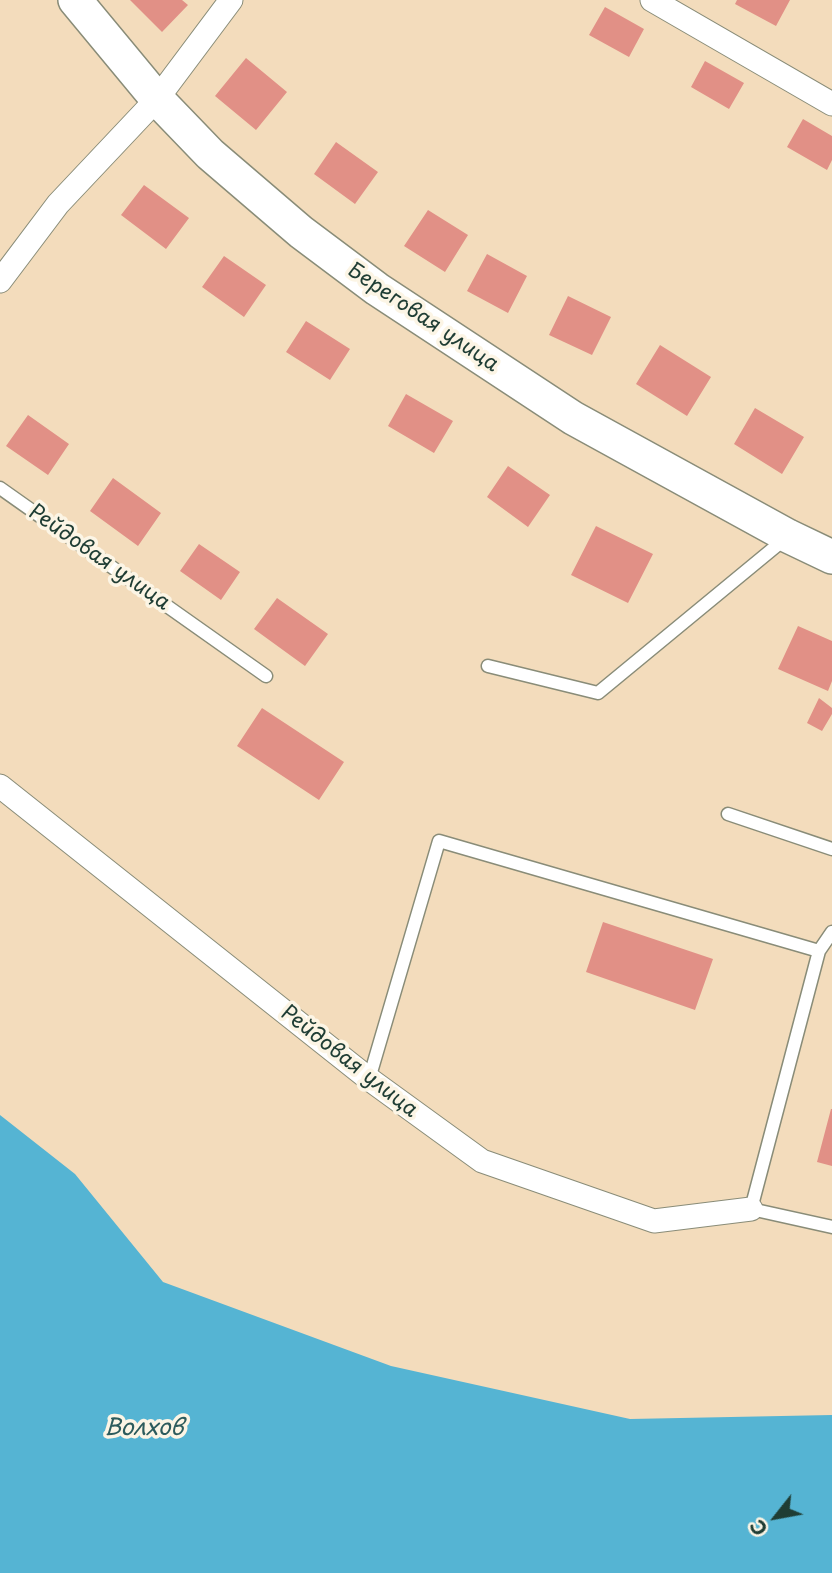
<!DOCTYPE html>
<html>
<head>
<meta charset="utf-8">
<style>
  body { margin:0 }
  #map { position:relative; width:832px; height:1573px; overflow:hidden; background:#f3dcbc; font-family:"Playpen Sans",sans-serif }
  canvas { display:block }
  .north { position:absolute; left:741px; top:1482px; width:70px; height:70px; -webkit-text-stroke:5px #fcf5e5; paint-order:stroke; rotate:239deg; font-size:19px; font-weight:700; line-height:28px; text-align:center; color:#1f3d34 }
  .north::after { content:''; display:block; margin:auto; width:24px; height:32px; background:#1f3d34; clip-path:polygon(50% 0,100% 100%,50% 72%,0 100%) }
</style>
</head>
<body>
<div id="map">
<canvas width="832" height="1573"></canvas>
<div class="north">С</div>
</div>
<script>
const ctx = document.querySelector('canvas').getContext('2d');
ctx.lineJoin = 'round';
function fill(path, color) {
  ctx.fillStyle = color;
  ctx.fill(path, 'evenodd');
}
function trace(path, color, width, dash) {
  ctx.strokeStyle = color;
  ctx.lineWidth = width;
  ctx.lineCap = dash ? 'butt' : 'round';
  ctx.setLineDash(dash || []);
  ctx.stroke(path);
}
function drawText(font, color, halo, rows, align = 'center') {
  ctx.font = font + ' "Playpen Sans",sans-serif';
  ctx.lineWidth = 7;
  ctx.setLineDash([]);
  ctx.textBaseline = 'middle';
  ctx.strokeStyle = halo;
  ctx.fillStyle = color;
  for (const [text, x, y, turn = 0] of rows) {
    ctx.save();
    ctx.translate(x, y);
    ctx.rotate((+turn || 0) * Math.PI / 180);
    ctx.textAlign = isNaN(turn) ? turn : align;
    if (halo) ctx.strokeText(text, 0, 0);
    ctx.fillText(text, 0, 0);
    ctx.restore();
  }
}
const water = new Path2D(`
  M 0,1115 L 75,1174 L 163,1282 L 391,1366 L 630,1419 L 832,1415 L 832,1573 L 0,1573 Z`);
const building = new Path2D(`
  M 130,0 L 182,0 L 188,5 L 162,32 Z
  M 737,0 L 790,0 L 776,26 L 735,4 Z
  M 605,7 L 644,29 L 629,57 L 589,35 Z
  M 246,58 L 287,92 L 256,130 L 215,96 Z
  M 705,61 L 744,83 L 729,109 L 691,87 Z
  M 803,119 L 832,136 L 832,160 L 827,170 L 787,147 Z
  M 336,142 L 378,172 L 355,204 L 314,174 Z
  M 144,185 L 189,218 L 166,249 L 121,215 Z
  M 428,210 L 468,235 L 445,272 L 404,246 Z
  M 487,254 L 527,276 L 508,313 L 467,291 Z
  M 224,256 L 266,285 L 244,317 L 202,287 Z
  M 568,296 L 611,317 L 592,355 L 549,335 Z
  M 306,321 L 350,349 L 330,380 L 286,352 Z
  M 660,345 L 711,377 L 687,416 L 636,384 Z
  M 406,394 L 453,421 L 434,453 L 388,426 Z
  M 755,408 L 804,437 L 782,474 L 734,444 Z
  M 28,415 L 69,444 L 48,475 L 6,446 Z
  M 508,466 L 550,495 L 528,527 L 487,497 Z
  M 113,478 L 161,513 L 138,546 L 90,511 Z
  M 596,526 L 653,554 L 628,603 L 571,575 Z
  M 199,544 L 240,572 L 221,600 L 180,571 Z
  M 277,598 L 328,634 L 305,666 L 254,629 Z
  M 798,626 L 832,641 L 832,681 L 828,691 L 778,669 Z
  M 819,698 L 832,708 L 832,714 L 822,731 L 807,723 Z
  M 262,708 L 344,762 L 319,800 L 237,746 Z
  M 603,922 L 713,959 L 695,1010 L 586,972 Z
  M 831,1109 L 832,1109 L 832,1166 L 817,1162 Z`);
const lane = new Path2D(`
  M 0,488 L 266,676
  M 488,666 L 598,693 L 786,538
  M 728,814 L 832,849
  M 832,932 L 819,951 L 751,1209 L 832,1227
  M 369,1079 L 439,841 L 819,951`);
const street = new Path2D(`
  M 652,0 L 832,104
  M 0,281 L 58,204 L 157,99 L 231,0
  M 0,786 L 369,1079 L 482,1161 L 654,1221 L 751,1209`);
const secondary = new Path2D(`
  M 75,0 L 157,99 L 210,154 L 301,232 L 377,289 L 573,418 L 788,536 L 832,557`);
const streetNames = [
  ["Береговая улица",423,318,34],
  ["Рейдовая улица",99,558,35],
  ["Рейдовая улица",349,1062,38]
];
const waterNames = [
  ["Волхов",144,1429]
];
fill(water, '#55b4d3');
fill(building, '#e19086');
trace(lane, '#898c78', 15);
trace(street, '#898c78', 25);
trace(secondary, '#898c78', 36);
trace(lane, '#fff', 12);
trace(street, '#fff', 23);
trace(secondary, '#fff', 33);
drawText('21px', '#1f3d34', '#fcf5e5', streetNames);
drawText('italic 23px', '#2c5b5c', '#fcf5e5', waterNames);
</script>
</body>
</html>
